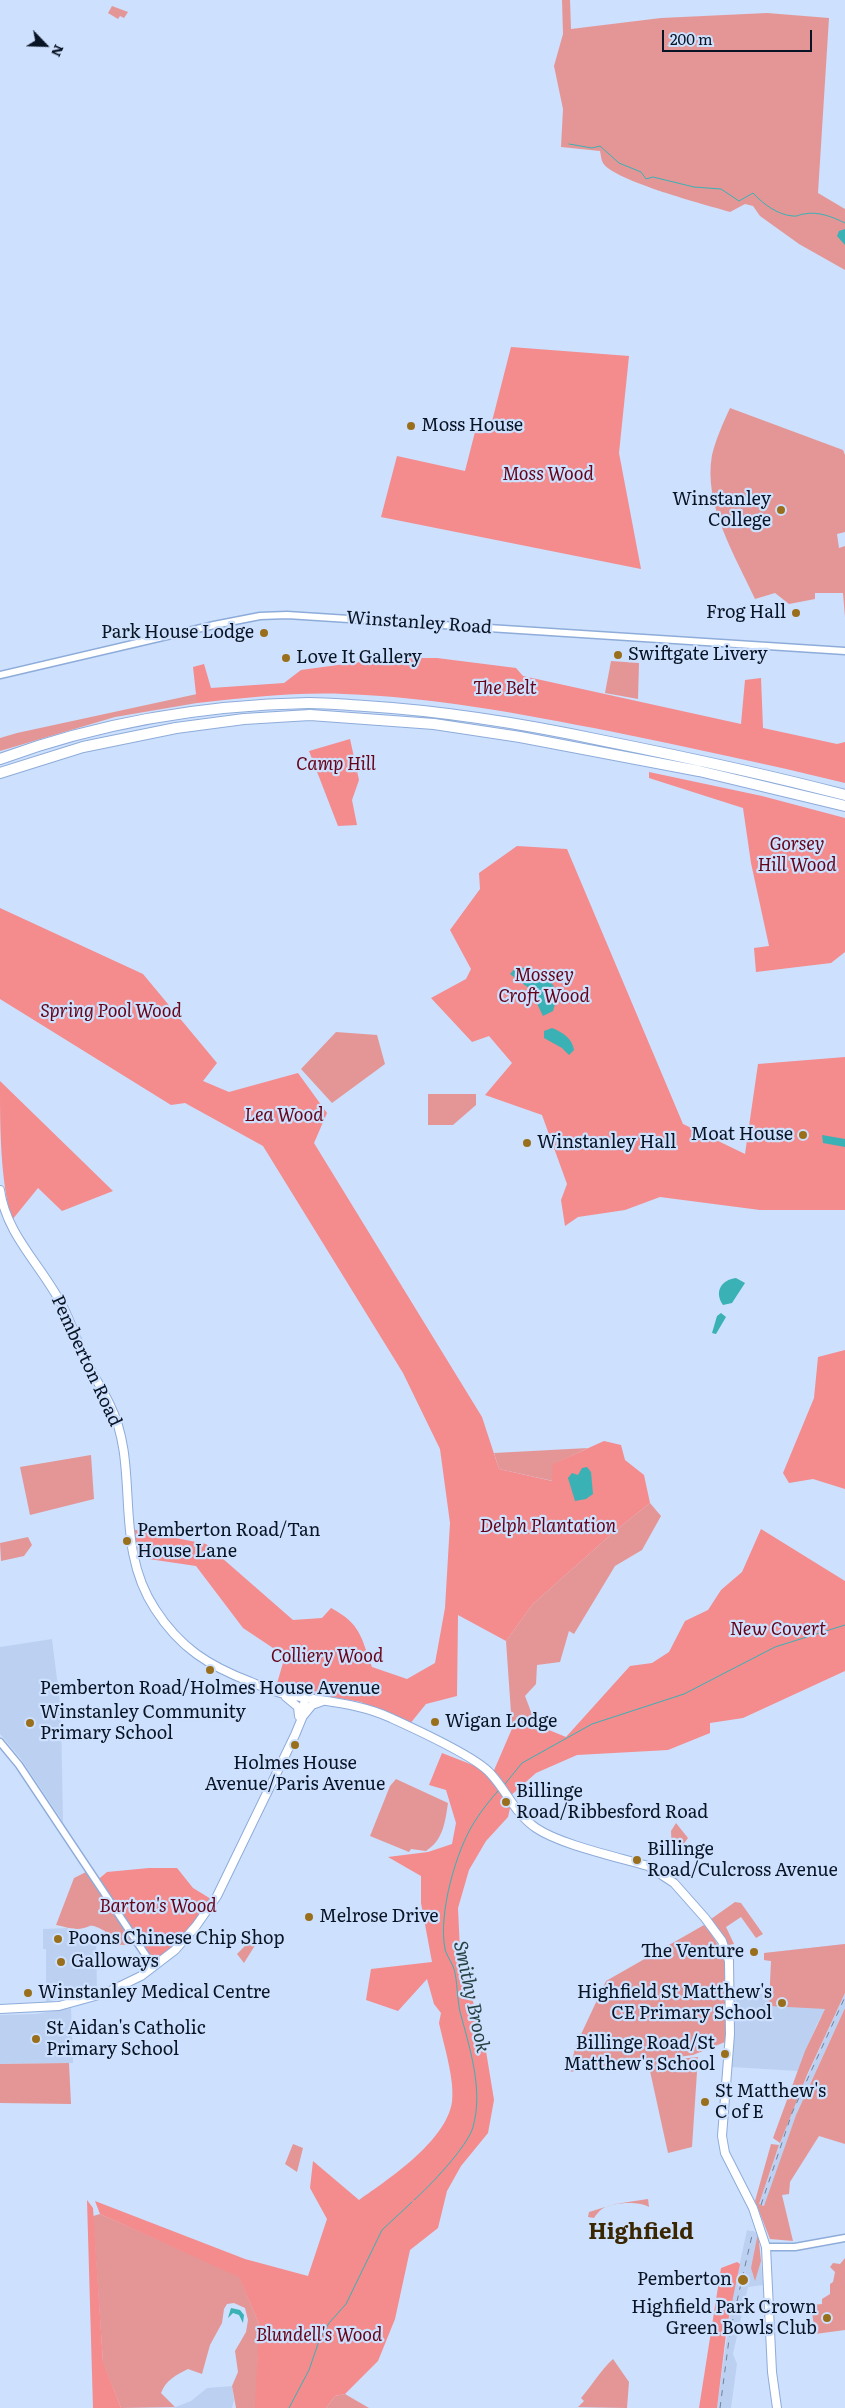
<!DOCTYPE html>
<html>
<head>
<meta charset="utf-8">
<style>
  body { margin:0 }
  #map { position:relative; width:845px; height:2408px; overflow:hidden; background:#cde0fd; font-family:Literata,serif }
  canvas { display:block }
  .north { position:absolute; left:20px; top:20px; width:50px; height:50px; -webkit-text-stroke:4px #cde0fd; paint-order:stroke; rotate:114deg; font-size:14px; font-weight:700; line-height:20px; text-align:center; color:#091425 }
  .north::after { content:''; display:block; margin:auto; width:18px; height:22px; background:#091425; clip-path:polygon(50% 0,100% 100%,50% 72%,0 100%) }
  .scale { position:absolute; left:662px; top:30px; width:150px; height:22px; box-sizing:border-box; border:2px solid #091425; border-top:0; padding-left:6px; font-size:15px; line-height:18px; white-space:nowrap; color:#091425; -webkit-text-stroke:4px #cde0fd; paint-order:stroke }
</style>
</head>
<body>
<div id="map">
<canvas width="845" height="2408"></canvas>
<div class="north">N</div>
<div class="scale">200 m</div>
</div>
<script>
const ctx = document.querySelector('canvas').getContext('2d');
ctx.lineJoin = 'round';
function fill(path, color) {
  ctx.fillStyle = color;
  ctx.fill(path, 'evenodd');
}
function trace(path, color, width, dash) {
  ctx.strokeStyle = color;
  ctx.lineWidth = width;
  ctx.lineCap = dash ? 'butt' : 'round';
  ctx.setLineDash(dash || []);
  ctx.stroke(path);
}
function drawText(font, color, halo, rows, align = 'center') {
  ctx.font = font + ' Literata,serif';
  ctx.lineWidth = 4.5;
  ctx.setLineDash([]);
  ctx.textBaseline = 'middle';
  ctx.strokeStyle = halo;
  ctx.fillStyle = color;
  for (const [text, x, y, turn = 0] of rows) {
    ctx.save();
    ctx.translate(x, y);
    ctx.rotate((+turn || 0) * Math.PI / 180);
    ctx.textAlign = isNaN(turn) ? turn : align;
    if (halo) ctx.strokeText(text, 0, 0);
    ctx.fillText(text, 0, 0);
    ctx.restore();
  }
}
const built = new Path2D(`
  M 52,1639 L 61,1711 L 63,1822 L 21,1759 L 0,1734 L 0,1647 Z
  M 68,1928 L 68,1934 L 96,1934 L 97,1989 L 46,2002 L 46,1949 L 43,1949 L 43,1929 Z
  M 845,1944 L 845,1974 L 817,2024 L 798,2071 L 731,2067 L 736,1996 L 770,1993 L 771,1961 L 764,1960 L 764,1953 Z
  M 845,1993 L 845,2008 L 796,2115 L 765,2206 L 759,2204 L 791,2112 Z
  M 71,2008 L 73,2063 L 0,2064 L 0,2015 L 35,2014 Z
  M 747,2230 L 758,2233 L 763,2285 L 748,2287 L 733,2354 L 737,2364 L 731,2408 L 717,2408 L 732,2299 Z
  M 232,2386 L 234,2400 L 232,2408 L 173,2408 L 191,2401 L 207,2388 Z`);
const green = new Path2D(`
  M 562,0 L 570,0 L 571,29 L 661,18 L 767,13 L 829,18 L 818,193 L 845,209 L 845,270 L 799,244 L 760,216 L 753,206 L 745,204 L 730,212 C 707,205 614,181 603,163 C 601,160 601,155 600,151 L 561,147 L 563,109 L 554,66 L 563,34 Z
  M 112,6 L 128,12 L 124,18 L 120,16 L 118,19 L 108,13 Z
  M 730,408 L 843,450 L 845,455 L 845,532 L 837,534 L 839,548 L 845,546 L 845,617 L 843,593 L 815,593 L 815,599 L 789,604 L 775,593 L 755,599 C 735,555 703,505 712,455 C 716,439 723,423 730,408 Z
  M 611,661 L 639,663 L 638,699 L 605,693 Z
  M 197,694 L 197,703 L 115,717 L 0,751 L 0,738 L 17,733 Z
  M 336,1032 L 377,1035 L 385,1064 L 332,1103 L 301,1069 Z
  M 428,1094 L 476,1094 L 476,1105 L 453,1125 L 428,1125 Z
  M 588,1448 L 554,1464 L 553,1481 L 499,1469 L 494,1453 Z
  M 91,1455 L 94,1499 L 30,1515 L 20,1467 Z
  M 650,1503 L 661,1516 L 642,1550 L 615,1566 L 574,1634 L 569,1631 L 560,1662 L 537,1665 L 536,1684 L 525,1696 L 536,1725 L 517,1717 L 512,1727 L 506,1641 L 533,1604 L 615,1531 Z
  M 28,1537 L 32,1545 L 24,1556 L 1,1561 L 0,1543 Z
  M 396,1779 L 448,1803 C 445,1823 443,1840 426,1851 L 411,1849 L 409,1852 L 370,1836 L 390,1786 Z
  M 676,1823 L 688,1838 L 679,1850 L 672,1854 L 671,1831 Z
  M 90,1870 L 141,1946 L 109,1944 L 105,1931 C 86,1921 93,1928 77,1929 C 71,1929 62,1926 56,1925 L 74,1878 Z
  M 735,1902 L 741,1903 L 763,1934 L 756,1938 L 741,1917 L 726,1927 L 734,1944 L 729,1945 L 711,1919 Z
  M 704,1925 C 737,1963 727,1995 725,2042 L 693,2055 L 569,2072 L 576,2045 L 606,1981 Z
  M 256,1935 L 259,1939 L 244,1963 L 237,1954 Z
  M 845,1944 L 845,1993 L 807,2075 L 780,2143 L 773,2138 L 805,2051 L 825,2009 L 769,2006 L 771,1961 L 764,1960 L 764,1953 Z
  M 845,2008 L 845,2144 L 819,2136 L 790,2182 L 789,2194 L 782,2195 L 793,2241 L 770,2239 L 755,2201 L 771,2144 L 779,2145 L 759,2204 L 764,2206 L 796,2115 Z
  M 698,2057 L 692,2147 L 668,2153 L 648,2062 Z
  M 69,2063 L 71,2104 L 0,2103 L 0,2064 Z
  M 293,2144 L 303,2148 L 297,2172 L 285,2164 Z
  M 648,2199 L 649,2207 C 639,2201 613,2202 602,2209 C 599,2211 596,2215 594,2218 L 588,2217 L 589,2212 L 615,2204 Z
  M 100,2214 L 239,2276 L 259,2324 L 256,2408 L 236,2408 L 232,2386 L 238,2372 L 235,2351 L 246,2332 L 248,2320 L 245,2308 L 234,2303 L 227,2304 L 224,2309 L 222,2323 L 210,2345 L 202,2374 L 188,2369 C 176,2375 166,2380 161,2393 L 175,2407 L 121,2408 L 103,2363 L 93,2216 Z
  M 758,2233 L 761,2261 L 755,2281 L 751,2268 Z
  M 845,2258 L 845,2330 L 815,2334 L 811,2305 L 822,2304 L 822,2299 L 830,2294 L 830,2284 L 833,2282 L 835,2272 L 830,2267 L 833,2263 L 840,2264 Z
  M 613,2359 L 629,2382 L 627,2408 L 578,2407 L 584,2401 L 581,2398 C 593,2384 600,2371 613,2359 Z
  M 345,2394 L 369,2408 L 326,2408 L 335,2396 Z`);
const forest = new Path2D(`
  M 511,347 L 629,356 L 619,453 L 641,569 L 381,517 L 397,456 L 465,471 L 475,432 L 489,433 Z
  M 389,658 L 437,658 L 516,668 L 523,676 L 741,724 L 745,680 L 761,678 L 763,728 L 837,744 L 845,742 L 845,783 C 767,764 688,747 609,731 C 521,714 433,697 344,694 C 295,692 246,698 197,703 L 193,667 L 204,664 L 211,688 L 284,683 L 301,670 Z
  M 350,739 L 359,780 L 352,800 L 357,825 L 338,826 L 309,751 Z
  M 649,772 L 762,796 L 845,818 L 845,952 L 831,963 L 756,972 L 754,948 L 769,946 L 751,863 L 743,808 L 649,778 Z
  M 517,846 L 567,849 L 683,1124 L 745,1154 L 758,1064 L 845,1057 L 845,1210 L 760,1210 L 660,1197 L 625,1210 L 578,1217 L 565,1226 L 561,1200 L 567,1184 L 542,1115 L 485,1095 L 512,1063 L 489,1036 L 472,1042 L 431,998 L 466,979 L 471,969 L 450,930 L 480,889 L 479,873 Z
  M 0,908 L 143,974 L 217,1063 L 203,1081 L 229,1092 L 298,1073 L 327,1113 L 314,1143 L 482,1417 L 499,1469 L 552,1481 L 553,1464 L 604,1441 L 621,1445 L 625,1460 L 644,1475 L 650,1503 L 615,1531 L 533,1604 L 506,1641 L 458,1615 L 457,1696 L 426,1704 L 409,1725 L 361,1702 L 276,1687 L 285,1656 L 243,1628 L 196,1566 L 135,1557 L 131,1529 L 206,1544 L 293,1620 L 322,1618 L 331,1608 C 361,1624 361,1637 372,1667 L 407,1679 L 435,1663 L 445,1608 L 450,1523 L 440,1449 L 403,1373 L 263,1146 L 185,1103 L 171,1105 L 0,999 Z
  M 0,1081 L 113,1191 L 62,1211 L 38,1188 L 12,1220 C 0,1180 0,1124 0,1081 Z
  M 845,1350 L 845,1489 L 813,1479 L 789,1483 L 783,1473 L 814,1398 L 818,1357 Z
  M 761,1529 L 845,1581 L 845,1671 L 743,1718 L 710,1723 L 710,1733 L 668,1750 L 577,1755 L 536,1773 L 509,1797 L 492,1775 L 517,1717 L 566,1737 L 630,1666 L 652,1663 L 669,1652 L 685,1621 L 708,1610 L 721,1590 L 742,1572 Z
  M 442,1753 L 488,1771 L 510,1808 L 508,1817 L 486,1841 L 469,1870 L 458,1908 L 460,1952 L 486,2051 L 494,2100 L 488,2133 L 461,2166 L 447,2191 L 438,2228 L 410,2250 L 395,2319 L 378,2361 L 345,2394 L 335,2396 L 326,2408 L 255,2408 L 259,2324 L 239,2277 L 100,2214 L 95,2201 L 245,2259 L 308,2276 L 327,2219 L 310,2188 L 313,2161 L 359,2200 C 389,2179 446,2141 452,2102 C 455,2080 444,2046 439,2023 L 441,2013 L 434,2004 L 427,1979 L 398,2011 L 366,2000 L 371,1969 L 432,1962 L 421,1903 L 421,1876 L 388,1857 L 428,1852 L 452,1844 L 456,1823 L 446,1790 L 429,1785 Z
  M 149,1868 L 177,1868 L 193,1888 L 211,1899 L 184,1938 L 150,1966 L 94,1883 L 107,1872 Z
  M 87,2200 L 93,2208 L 103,2362 L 121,2408 L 93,2408 Z
  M 737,2262 L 740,2264 L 727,2326 L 717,2408 L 699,2408 L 721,2268 Z`);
const water = new Path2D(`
  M 845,229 L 845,245 L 837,236 L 839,231 Z
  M 517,966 C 543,974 564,980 553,1011 L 543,1016 L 530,989 L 510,974 Z
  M 552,1028 C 562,1032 572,1038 574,1050 L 569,1055 L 562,1048 L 544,1038 L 544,1031 Z
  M 822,1135 L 845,1139 L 845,1147 L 823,1143 Z
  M 736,1278 L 745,1283 L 732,1303 L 723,1305 C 714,1292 721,1280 736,1278 Z
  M 721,1313 L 726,1317 L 716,1334 L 712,1333 L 717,1316 Z
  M 587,1467 L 591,1472 L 593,1494 L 586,1499 L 575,1501 L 568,1478 L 572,1473 L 578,1475 L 582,1468 Z
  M 231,2308 L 240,2310 L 244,2315 L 243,2323 L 239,2315 L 233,2313 L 228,2318 Z`);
const stream = new Path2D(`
  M 569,144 L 592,148 L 600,146 L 619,163 L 641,172 L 646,179 L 653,177 L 694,187 L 721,189 L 739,201 L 753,193 C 763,204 778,215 793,216 C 797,217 800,214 804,214 C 818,211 833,217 845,223
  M 505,1784 L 522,1763 L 592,1724 L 684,1694 L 775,1647 L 845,1625
  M 414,2200 C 429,2187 468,2146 473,2127 C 483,2091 471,2053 462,2019 C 457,2004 458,1988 455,1973 C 454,1965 447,1957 445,1949 C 438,1914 456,1850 475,1821 C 482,1810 490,1800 498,1791
  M 289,2408 L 309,2370 L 319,2341 L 329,2323 L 346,2304 L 382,2230 L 412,2202`);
const minor = new Path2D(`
  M 0,675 L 214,625 L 260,616 L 287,615 L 845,651
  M 0,1742 L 19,1765 L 153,1966
  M 766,2247 L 795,2247 L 845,2238`);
const major = new Path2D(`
  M 0,1190 C 6,1235 43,1267 63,1307 C 71,1322 76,1339 83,1355 C 91,1372 102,1388 110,1405 C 141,1467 112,1544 155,1609 C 180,1648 209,1666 251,1682 C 263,1687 274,1692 285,1694 C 322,1702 357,1702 391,1718 C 413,1728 475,1756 490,1773 C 507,1791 515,1814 536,1828 C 561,1845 618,1857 648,1866 L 674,1883 L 705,1918 L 722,1941 L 729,1961 L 730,2034 L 722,2136 L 725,2153 L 753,2208 L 766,2247 L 772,2372 L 777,2408
  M 286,1697 L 298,1707 L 299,1716
  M 303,1716 L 312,1705 L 323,1701
  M 0,2009 L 59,2006 L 106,1993 L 141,1976 L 175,1950 L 196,1926 L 217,1896 L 295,1735 L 302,1718 L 305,1697`);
const highway = new Path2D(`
  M 0,759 C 98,723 205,705 309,703 C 328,703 347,705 365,706 C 446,711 525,724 605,741 C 685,757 765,774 845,795
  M 0,773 L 83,747 L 176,728 L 244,719 L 310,715 L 434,724 L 520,737 L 699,771 L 845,806`);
const rail = new Path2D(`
  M 761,2205 L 792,2113 L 845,1997
  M 720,2408 L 730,2332 L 753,2231`);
const markers = [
  [411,426,5,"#996f1c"],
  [781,510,5,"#996f1c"],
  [796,613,5,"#996f1c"],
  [264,633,5,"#996f1c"],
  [618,655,5,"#996f1c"],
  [286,658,5,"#996f1c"],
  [803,1135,5,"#996f1c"],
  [527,1143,5,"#996f1c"],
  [127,1541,5,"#996f1c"],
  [210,1670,5,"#996f1c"],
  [435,1722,5,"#996f1c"],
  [30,1723,5,"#996f1c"],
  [295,1745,5,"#996f1c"],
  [506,1802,5,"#996f1c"],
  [637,1860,5,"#996f1c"],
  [309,1917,5,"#996f1c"],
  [58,1939,5,"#996f1c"],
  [754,1952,5,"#996f1c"],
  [61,1962,5,"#996f1c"],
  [28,1993,5,"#996f1c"],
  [782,2003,5,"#996f1c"],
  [36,2039,5,"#996f1c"],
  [725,2054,5,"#996f1c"],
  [705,2102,5,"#996f1c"],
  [743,2280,6,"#996f1c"],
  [827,2318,5,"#996f1c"]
];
const poiNames = [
  ["Moss House",421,426],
  ["Winstanley",771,500,"right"],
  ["College",771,521,"right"],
  ["Frog Hall",786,613,"right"],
  ["Park House Lodge",254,633,"right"],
  ["Swiftgate Livery",628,655],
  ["Love It Gallery",296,658],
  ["Moat House",793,1135,"right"],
  ["Winstanley Hall",537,1143],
  ["Pemberton Road/Tan",137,1531],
  ["House Lane",137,1552],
  ["Pemberton Road/Holmes House Avenue",210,1689,"center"],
  ["Winstanley Community",40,1713],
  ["Primary School",40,1734],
  ["Wigan Lodge",445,1722],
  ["Holmes House",295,1764,"center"],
  ["Avenue/Paris Avenue",295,1785,"center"],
  ["Billinge",516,1792],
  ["Road/Ribbesford Road",516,1813],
  ["Billinge",647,1850],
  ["Road/Culcross Avenue",647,1871],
  ["Melrose Drive",319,1917],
  ["Poons Chinese Chip Shop",68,1939],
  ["The Venture",744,1952,"right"],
  ["Galloways",71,1962],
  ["Winstanley Medical Centre",38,1993],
  ["Highfield St Matthew's",772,1993,"right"],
  ["CE Primary School",772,2014,"right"],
  ["St Aidan's Catholic",46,2029],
  ["Primary School",46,2050],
  ["Billinge Road/St",715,2044,"right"],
  ["Matthew's School",715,2065,"right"],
  ["St Matthew's",715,2092],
  ["C of E",715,2113],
  ["Pemberton",732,2280,"right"],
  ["Highfield Park Crown",817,2308,"right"],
  ["Green Bowls Club",817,2329,"right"]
];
const parkNames = [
  ["Moss Wood",548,475],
  ["The Belt",505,689],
  ["Camp Hill",336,765],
  ["Gorsey",797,845],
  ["Hill Wood",797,866],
  ["Mossey",544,976],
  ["Croft Wood",544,997],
  ["Spring Pool Wood",111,1012],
  ["Lea Wood",284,1116],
  ["Delph Plantation",548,1527],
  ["New Covert",778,1630],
  ["Colliery Wood",327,1657],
  ["Barton's Wood",158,1907],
  ["Blundell's Wood",319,2336]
];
const streetNames = [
  ["Winstanley Road",419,623,4],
  ["Pemberton Road",86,1361,65]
];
const waterNames = [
  ["Smithy Brook",471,1997,78]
];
const districtNames = [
  ["Highfield",641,2233]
];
fill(built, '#bcd1f2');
fill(green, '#e49696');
fill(forest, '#f48b8d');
fill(water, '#3ab1b5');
trace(stream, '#3ab1b5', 1);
trace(minor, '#8eacda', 9);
trace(major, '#8eacda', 10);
trace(highway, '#8eacda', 12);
trace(minor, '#fff', 6);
trace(major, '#fff', 8);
trace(highway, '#fff', 10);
trace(rail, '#728199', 1, [6, 6]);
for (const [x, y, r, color] of markers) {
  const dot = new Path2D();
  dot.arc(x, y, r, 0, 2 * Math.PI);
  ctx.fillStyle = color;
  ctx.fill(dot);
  trace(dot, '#cde0fd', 2);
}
drawText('18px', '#091425', '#cde0fd', poiNames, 'left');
drawText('italic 18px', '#650318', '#cde0fd', parkNames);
drawText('18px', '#091425', '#cde0fd', streetNames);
drawText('italic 19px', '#284243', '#cde0fd', waterNames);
drawText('bold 22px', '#3a2600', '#cde0fd', districtNames);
</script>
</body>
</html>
